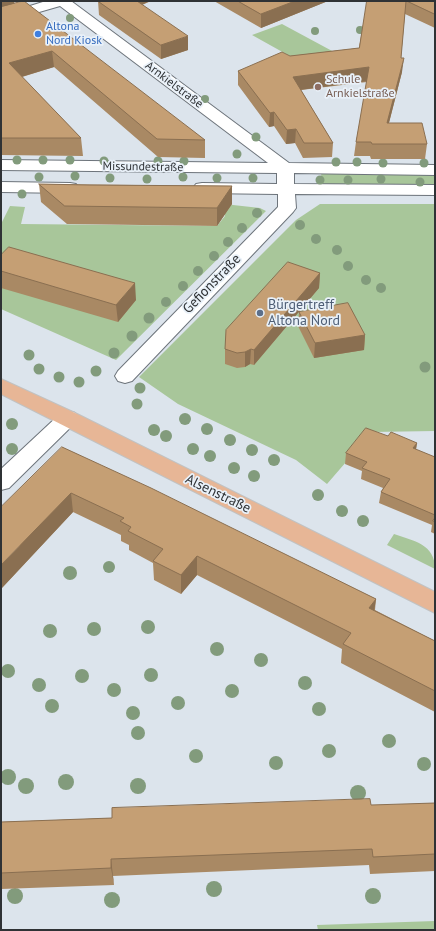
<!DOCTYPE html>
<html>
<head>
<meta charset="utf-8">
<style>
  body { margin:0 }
  #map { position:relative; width:436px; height:931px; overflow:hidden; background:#dce4ec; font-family:"PT Sans",sans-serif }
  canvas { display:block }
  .frame { position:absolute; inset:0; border:2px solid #2f3235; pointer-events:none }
</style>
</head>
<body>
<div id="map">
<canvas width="436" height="931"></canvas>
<div class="frame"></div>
</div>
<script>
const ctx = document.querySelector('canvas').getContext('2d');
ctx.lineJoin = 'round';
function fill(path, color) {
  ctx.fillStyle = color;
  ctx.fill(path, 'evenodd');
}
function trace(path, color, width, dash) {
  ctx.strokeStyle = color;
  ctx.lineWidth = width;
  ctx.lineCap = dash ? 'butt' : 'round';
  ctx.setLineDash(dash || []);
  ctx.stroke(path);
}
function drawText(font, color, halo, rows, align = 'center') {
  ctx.font = font + ' "PT Sans",sans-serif';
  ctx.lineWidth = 3.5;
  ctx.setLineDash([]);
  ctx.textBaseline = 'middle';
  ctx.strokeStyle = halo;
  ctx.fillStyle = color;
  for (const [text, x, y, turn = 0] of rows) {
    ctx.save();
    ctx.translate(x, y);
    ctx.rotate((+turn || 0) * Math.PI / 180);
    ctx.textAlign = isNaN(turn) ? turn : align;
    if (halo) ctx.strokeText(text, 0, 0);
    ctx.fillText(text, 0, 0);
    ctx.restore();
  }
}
const green = new Path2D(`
  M 282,24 L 334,52 L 304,64 L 252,35 Z
  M 321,172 L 435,174 L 435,186 L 322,184 Z
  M 224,204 L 260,208 L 266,211 L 116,360 L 1,309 L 1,224 L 10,206 L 25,207 L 21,224 L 217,226 L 225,216 Z
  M 320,204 L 435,204 L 435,431 L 372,432 L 327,484 L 296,460 L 178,404 L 139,377 L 296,220 Z
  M 394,534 C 414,541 435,544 435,569 L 387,545 Z
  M 435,921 L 435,930 L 318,930 L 317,925 Z`);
const street = new Path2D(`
  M 46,1 L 71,1 L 289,163 L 435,165 L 435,175 L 294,173 L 294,184 L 435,185 L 435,195 L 295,194 L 296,208 L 293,212 L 132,381 L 125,383 L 118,381 L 115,376 L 118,371 L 278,207 L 278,194 L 202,193 L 196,192 L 193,188 L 196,184 L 202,183 L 277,184 L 277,173 L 1,170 L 1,160 L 268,163 L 60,6 L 1,23 L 1,15 Z
  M 1,182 L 70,183 L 76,184 L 79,188 L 76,192 L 70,193 L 1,192 Z
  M 68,411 L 75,413 L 79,418 L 75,423 L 9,488 L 1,490 L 1,469 L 61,413 Z`);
const primary = new Path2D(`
  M 1,379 L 75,413 L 435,592 L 435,613 L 1,394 Z`);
const trees = [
  [70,18,4],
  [360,30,4],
  [315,31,4],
  [205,99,4],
  [256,137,4.5],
  [237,154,4.5],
  [17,160,4.5],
  [43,160,4.5],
  [70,160,4.5],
  [104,161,4.5],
  [158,161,4.5],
  [184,161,4.5],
  [336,162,4.5],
  [357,162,4.5],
  [383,163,4.5],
  [424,163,4.5],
  [75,176,4.5],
  [39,177,4.5],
  [183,177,4.5],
  [110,178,4.5],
  [217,178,4.5],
  [253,178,4.5],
  [147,179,4.5],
  [381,179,4.5],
  [320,180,4.5],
  [348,180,4.5],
  [420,182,4.5],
  [22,194,4.5],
  [257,213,5],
  [300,225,5],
  [242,228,5],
  [316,239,5],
  [228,242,5],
  [337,250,5],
  [214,256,5],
  [348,266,5],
  [198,271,5],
  [366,280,5],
  [183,286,5],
  [381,288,5],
  [166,302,5],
  [149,318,5.5],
  [132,336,5.5],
  [114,353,5.5],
  [29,355,5.5],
  [425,367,5.5],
  [39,369,5.5],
  [96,371,5.5],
  [59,377,5.5],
  [79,382,5.5],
  [140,388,5.5],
  [137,404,5.5],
  [185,419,6],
  [12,424,6],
  [207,429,6],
  [154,430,6],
  [166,436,6],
  [230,440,6],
  [12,449,6],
  [193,449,6],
  [252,450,6],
  [210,456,6],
  [274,460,6],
  [234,468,6],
  [254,476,6],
  [318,495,6],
  [342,511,6],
  [363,521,6],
  [109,567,6],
  [70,573,7],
  [148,627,7],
  [94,629,7],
  [50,631,7],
  [217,649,7],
  [261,660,7],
  [8,671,7],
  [151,675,7],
  [82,676,7],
  [305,683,7],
  [39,685,7],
  [114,690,7],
  [232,691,7],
  [178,703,7],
  [52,706,7],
  [319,709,7],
  [133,713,7],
  [138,733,7],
  [389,741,7],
  [329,751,7],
  [196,756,7],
  [276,763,7],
  [424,764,7],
  [8,777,8],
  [66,782,8],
  [26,786,8],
  [138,786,8],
  [358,793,8],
  [214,889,8],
  [15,896,8],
  [373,896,8],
  [112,900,8]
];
const wall = new Path2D(`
  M 1,1 L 18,1 L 14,2 L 15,4 L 205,140 L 205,158 L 158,157 L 54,67 L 22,77 L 81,138 L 83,156 L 1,155 Z
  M 98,1 L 151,1 L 142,5 L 188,50 L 161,59 L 99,15 Z
  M 214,1 L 328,1 L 261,28 Z
  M 367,1 L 435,1 L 435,28 L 405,14 L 401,58 L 402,72 L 389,123 L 427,144 L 425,159 L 371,159 L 370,156 L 354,156 L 356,142 L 367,82 L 301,90 L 333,143 L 332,157 L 303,158 L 295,143 L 286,144 L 274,126 L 269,127 L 238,85 L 238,71 L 290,56 L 359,48 Z
  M 39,184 L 232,186 L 232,204 L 217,226 L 67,224 L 41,202 Z
  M 1,255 L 136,300 L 118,322 L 1,288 Z
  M 320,273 L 319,288 L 254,365 L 250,364 L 245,367 L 237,368 L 225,364 L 225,349 Z
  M 299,312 L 365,335 L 364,350 L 314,358 L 298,326 Z
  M 388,436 L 417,443 L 416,450 L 435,457 L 435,534 L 431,532 L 432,525 L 379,503 L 381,492 L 383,488 L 361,479 L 362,471 L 345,464 L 346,453 Z
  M 62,447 L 376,599 L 375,610 L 435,641 L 435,712 L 341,663 L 342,649 L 197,575 L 181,594 L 154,580 L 153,563 L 129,550 L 129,545 L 121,541 L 121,535 L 73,512 L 1,589 Z
  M 435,803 L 435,871 L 370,874 L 369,865 L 113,876 L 114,885 L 1,889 L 1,822 L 112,818 Z`);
const shadedWall = new Path2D(`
  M 1,1 L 18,1 L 14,2 L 15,9 L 1,14 Z
  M 131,1 L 150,1 L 131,10 Z
  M 295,1 L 328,1 L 261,28 L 261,14 Z
  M 188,36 L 188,50 L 161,59 L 161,45 Z
  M 52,51 L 54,67 L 11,80 L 9,63 Z
  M 404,58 L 402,72 L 385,138 L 387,123 Z
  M 369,67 L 368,81 L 292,91 L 293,77 Z
  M 274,112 L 274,126 L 269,127 L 270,113 Z
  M 296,129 L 295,143 L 286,144 L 287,130 Z
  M 232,186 L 232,204 L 217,226 L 217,208 Z
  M 320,273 L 319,288 L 254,365 L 254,350 Z
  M 135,283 L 136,300 L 118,322 L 116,305 Z
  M 365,335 L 364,350 L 314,358 L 315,343 Z
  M 251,349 L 250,364 L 245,367 L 245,352 Z
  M 417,443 L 415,454 L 413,448 Z
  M 71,493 L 73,512 L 1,589 L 1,565 Z
  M 197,556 L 197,575 L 181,594 L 181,575 Z
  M 376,599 L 373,618 L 369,608 Z
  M 111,859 L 113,876 L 114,885 L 111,868 Z`);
const building = new Path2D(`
  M 24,1 L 205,140 L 157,139 L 52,51 L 9,63 L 81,138 L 1,138 L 1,7 Z
  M 98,1 L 137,1 L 188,36 L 161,45 Z
  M 238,1 L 295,1 L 261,14 Z
  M 367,1 L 406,1 L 401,58 L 404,58 L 387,123 L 422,123 L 427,144 L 372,144 L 371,142 L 356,142 L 369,67 L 293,77 L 333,143 L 304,143 L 296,129 L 287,130 L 274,112 L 270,113 L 238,71 L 282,52 L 290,56 L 359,48 Z
  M 407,1 L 435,1 L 435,14 Z
  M 39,184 L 89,185 L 232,186 L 217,208 L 65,206 Z
  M 9,247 L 135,283 L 116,305 L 1,271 L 1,255 Z
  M 288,262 L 320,273 L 254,350 L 251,349 L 245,352 L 237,353 L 225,349 L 226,330 Z
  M 348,303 L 365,335 L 315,343 L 299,312 Z
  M 366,428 L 388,436 L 391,432 L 417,443 L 413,448 L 435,457 L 435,515 L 381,492 L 390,479 L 362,468 L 367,462 L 346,453 Z
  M 62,447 L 151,488 L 376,599 L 369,608 L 435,641 L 435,691 L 343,644 L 351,633 L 197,556 L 181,575 L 153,561 L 163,549 L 128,531 L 131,527 L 120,521 L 124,518 L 71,493 L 1,565 L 1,507 Z
  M 435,518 L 435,522 L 433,521 Z
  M 370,799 L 371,805 L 435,803 L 435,854 L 373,857 L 372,849 L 111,859 L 111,868 L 1,873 L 1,822 L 112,818 L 112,808 Z`);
const markers = [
  [38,34,4,"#3f7fe0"],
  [318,87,4,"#8d6e63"],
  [260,313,4,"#5c6f8a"]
];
const farShopnames = [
  ["Altona",46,27],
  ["Nord Kiosk",46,41]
];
const farEducationnames = [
  ["Schule",326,80],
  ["Arnkielstraße",326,94]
];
const farStreetnames = [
  ["Arnkielstraße",174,85,37],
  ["Missundestraße",143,167,1]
];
const streetNames = [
  ["Gefionstraße",212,284,-46],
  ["Alsenstraße",218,494,26]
];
const serviceNames = [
  ["Bürgertreff",268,305],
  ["Altona Nord",268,321]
];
fill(green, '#a8c69a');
trace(street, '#6d747b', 2);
trace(primary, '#c1c2c2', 2);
fill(street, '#fff');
fill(primary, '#e7b696');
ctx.fillStyle = '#829b7c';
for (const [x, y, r] of trees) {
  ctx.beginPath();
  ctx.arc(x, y, r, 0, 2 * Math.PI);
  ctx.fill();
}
fill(wall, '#a98964');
fill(shadedWall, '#8a6f51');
fill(building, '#c59f74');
trace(building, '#8a6f51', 1);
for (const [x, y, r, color] of markers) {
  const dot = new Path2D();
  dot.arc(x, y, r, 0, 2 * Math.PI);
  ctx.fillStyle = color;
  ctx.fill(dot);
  trace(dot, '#e9f1f9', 1.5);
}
drawText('12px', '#366cbe', '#e9f1f9', farShopnames, 'left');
drawText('12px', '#785e54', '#e9f1f9', farEducationnames, 'left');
drawText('12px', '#2f3235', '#e9f1f9', farStreetnames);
drawText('14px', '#2f3235', '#e9f1f9', streetNames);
drawText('14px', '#4e5e75', '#e9f1f9', serviceNames, 'left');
</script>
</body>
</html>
